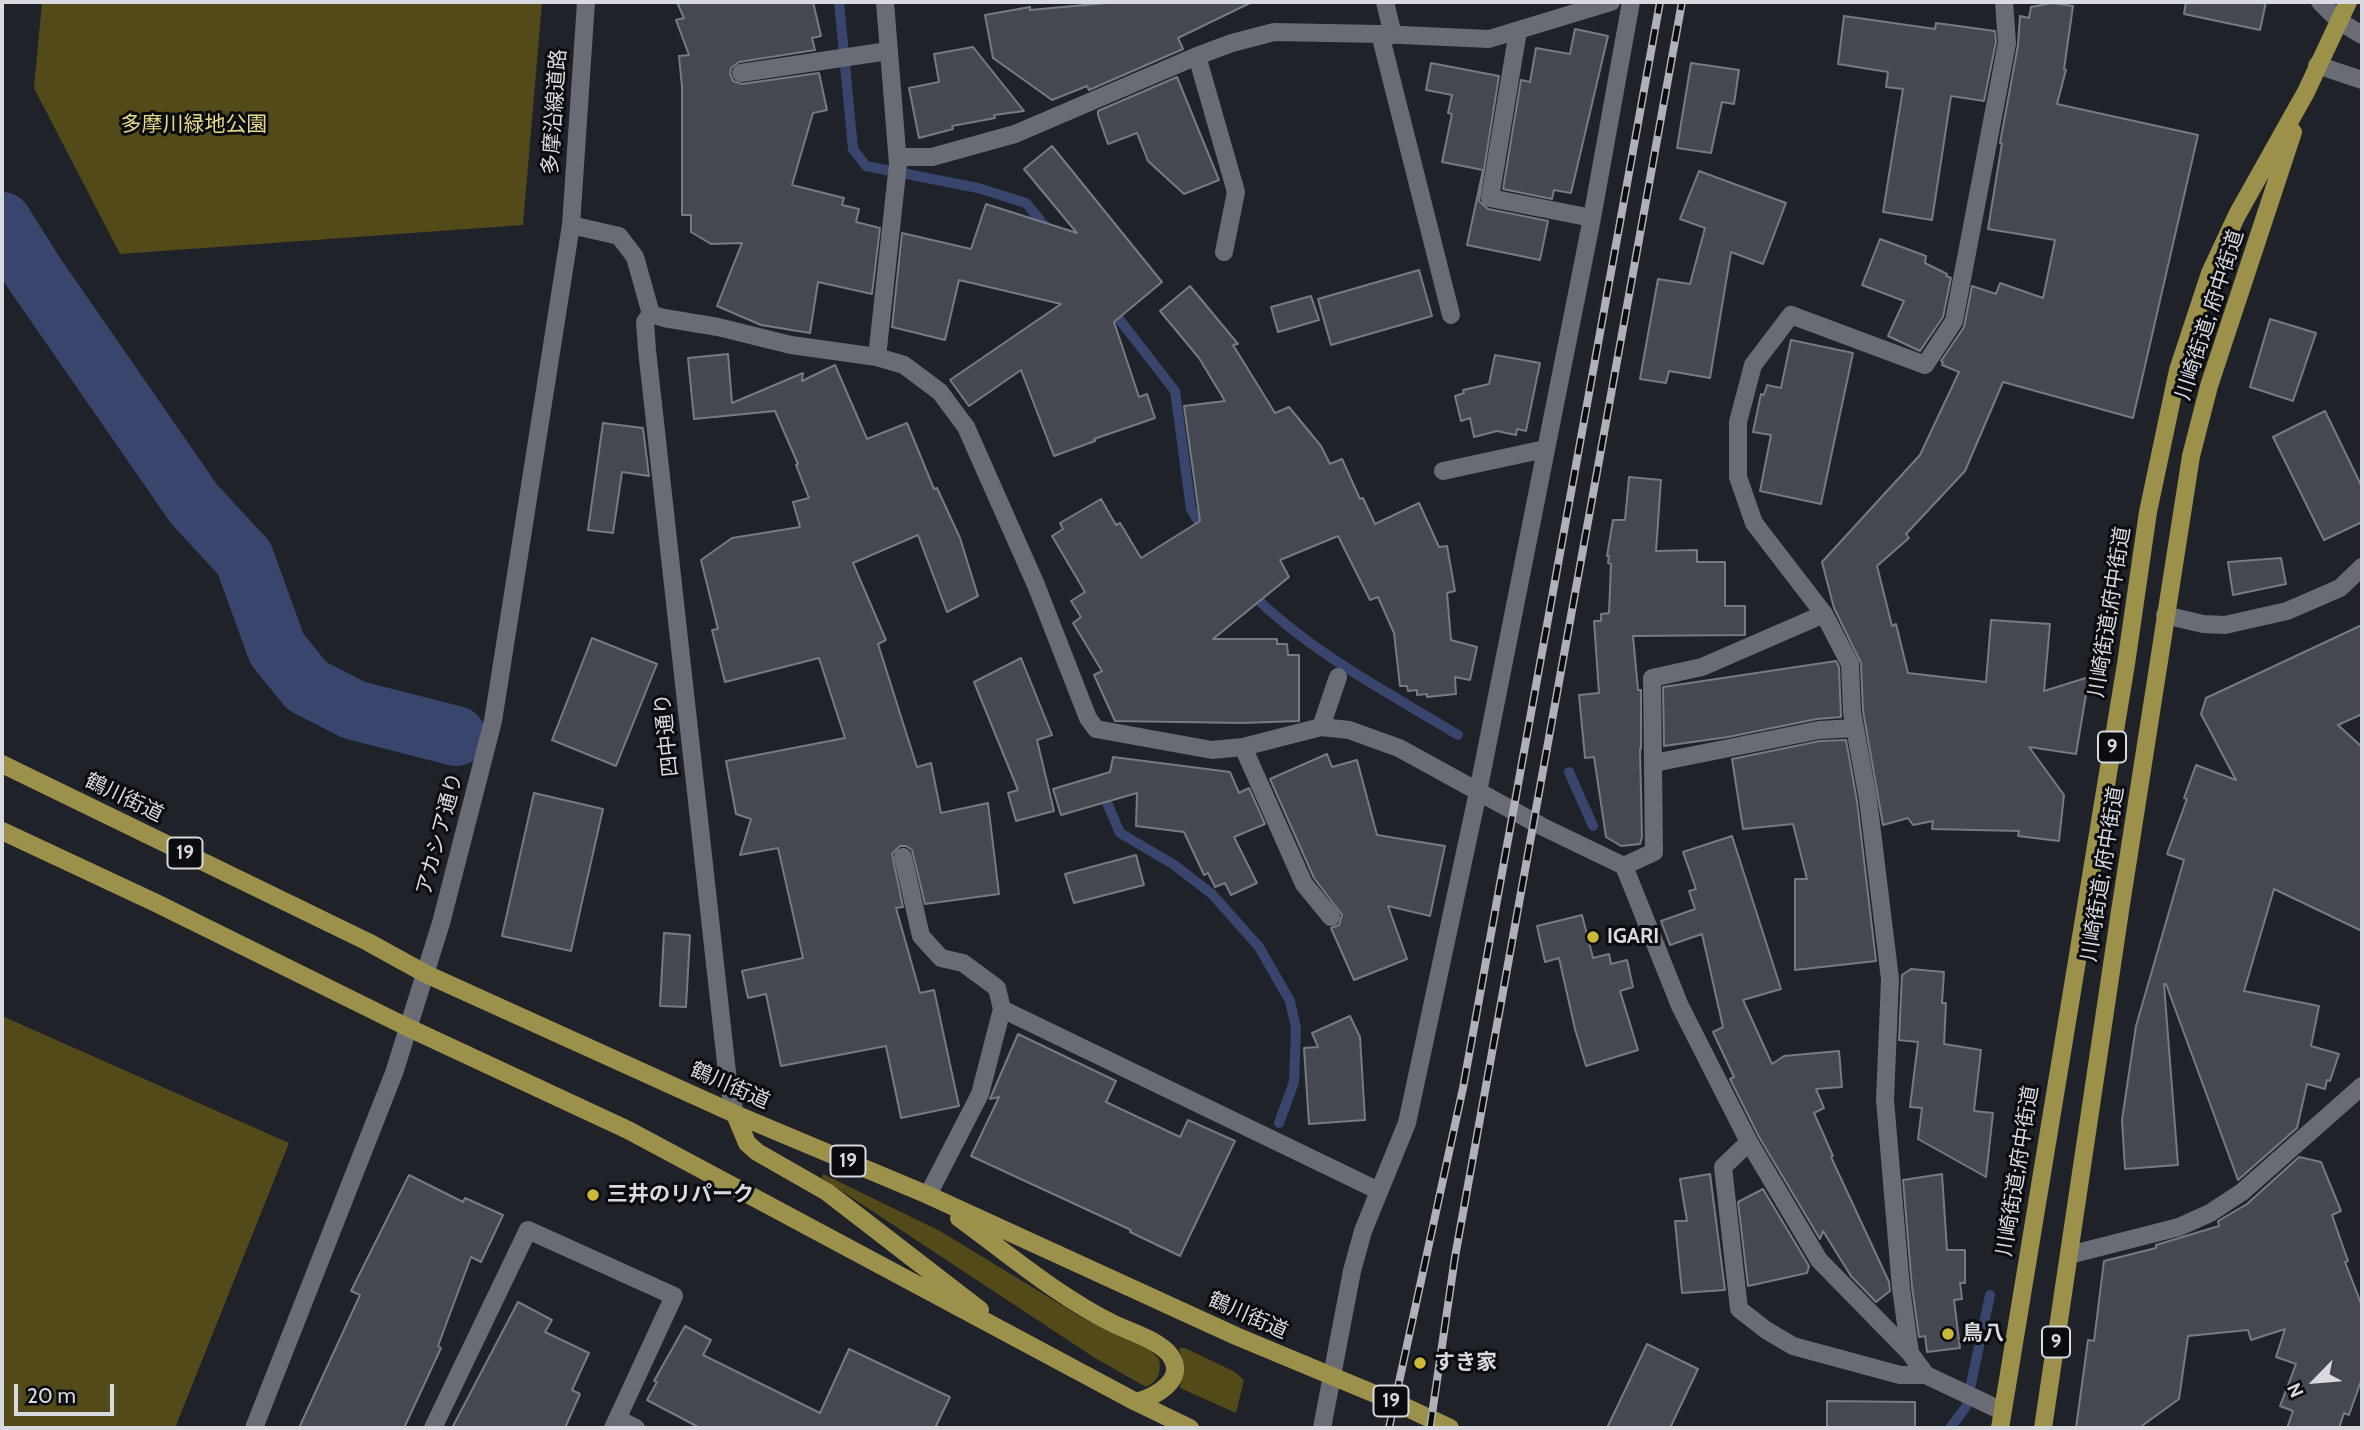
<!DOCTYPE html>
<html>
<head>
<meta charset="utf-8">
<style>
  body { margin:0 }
  #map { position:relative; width:2364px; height:1430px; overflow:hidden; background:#20222a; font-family:Cabin,sans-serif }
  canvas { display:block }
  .frame { position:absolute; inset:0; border:4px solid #d8dadf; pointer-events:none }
  .north { position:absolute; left:2280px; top:1346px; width:70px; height:70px; -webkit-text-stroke:5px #0b0c0f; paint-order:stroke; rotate:245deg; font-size:19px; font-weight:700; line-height:28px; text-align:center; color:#d8dadf }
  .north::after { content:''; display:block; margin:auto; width:24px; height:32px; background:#d8dadf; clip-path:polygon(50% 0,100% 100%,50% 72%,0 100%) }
  .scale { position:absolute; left:14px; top:1384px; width:100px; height:32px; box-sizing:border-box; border:4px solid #d8dadf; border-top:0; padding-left:9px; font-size:21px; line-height:24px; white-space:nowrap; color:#d8dadf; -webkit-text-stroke:5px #0b0c0f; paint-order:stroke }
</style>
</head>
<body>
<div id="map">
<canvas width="2364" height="1430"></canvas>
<div class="frame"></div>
<div class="north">N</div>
<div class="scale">20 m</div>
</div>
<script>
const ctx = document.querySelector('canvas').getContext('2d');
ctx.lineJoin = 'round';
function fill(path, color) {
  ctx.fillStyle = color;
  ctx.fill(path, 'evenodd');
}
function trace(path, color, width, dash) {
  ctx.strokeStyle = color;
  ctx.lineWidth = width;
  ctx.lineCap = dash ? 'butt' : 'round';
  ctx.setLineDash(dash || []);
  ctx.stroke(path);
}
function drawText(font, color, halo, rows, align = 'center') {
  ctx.font = font + ' Cabin,"Noto Sans JP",sans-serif';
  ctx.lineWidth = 6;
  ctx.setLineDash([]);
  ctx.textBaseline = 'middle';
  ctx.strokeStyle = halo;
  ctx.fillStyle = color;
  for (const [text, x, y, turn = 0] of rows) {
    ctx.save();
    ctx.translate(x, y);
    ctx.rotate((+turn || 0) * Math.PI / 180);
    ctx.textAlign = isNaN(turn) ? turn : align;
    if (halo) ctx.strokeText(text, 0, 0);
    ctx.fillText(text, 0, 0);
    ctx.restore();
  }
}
const green = new Path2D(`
  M 42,2 L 542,2 L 523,225 L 120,254 L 34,88 Z
  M 2,1016 L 289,1143 L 175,1428 L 2,1428 Z
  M 823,1174 L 940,1231 L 1086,1320 L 1148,1348 L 1159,1359 C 1162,1372 1158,1381 1146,1387 L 1095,1358 L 822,1178 Z
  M 1179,1348 L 1185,1348 L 1235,1372 L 1244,1380 L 1236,1413 L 1180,1388 L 1183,1364 Z`);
const stream = new Path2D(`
  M 839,2 L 853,149 L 866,166 L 978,188 L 1026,203 L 1048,230
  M 1112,310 L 1175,391 L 1191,509 L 1204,531
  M 1251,593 C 1311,653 1386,691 1458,735
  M 1569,772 L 1593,826
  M 1108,805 L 1120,833 L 1173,864 L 1212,894 L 1259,947 L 1290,1001 L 1296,1028 L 1294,1082 L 1279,1123
  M 1950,1428 L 1966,1407 L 1990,1295`);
const river = new Path2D(`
  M 2,222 L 34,273 L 194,504 L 244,558 L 277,649 L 307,686 L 354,710 L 456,736`);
const building = new Path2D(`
  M 677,2 L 813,2 L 821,36 L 812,38 L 815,50 L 739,62 L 731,68 L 730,74 L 733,81 L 742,84 L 819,73 L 827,110 L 813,113 L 792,185 L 844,198 L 842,205 L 859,209 L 856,222 L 880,228 L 872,294 L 818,282 L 810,333 L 761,325 L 717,306 L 742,243 L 711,244 L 691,232 L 691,215 L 682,215 L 682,87 L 679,56 L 689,55 L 676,20 L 684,18 Z
  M 1117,2 L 1252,2 L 1178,38 L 1183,49 L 1089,90 L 1087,86 L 1052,100 L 993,58 L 985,15 L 1030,7 L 1030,10 Z
  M 2186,2 L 2266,2 L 2260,30 L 2184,14 Z
  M 2052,3 L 2073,6 L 2064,69 L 2066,70 L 2057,104 L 2198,135 L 2133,418 L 2003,382 L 1965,471 L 1906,534 L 1909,538 L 1877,566 L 1892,626 L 1896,624 L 1908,673 L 1986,682 L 1991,620 L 2050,624 L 2044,691 L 2089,677 L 2076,754 L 2029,747 L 2064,795 L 2059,841 L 2018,836 L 2019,831 L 1932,829 L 1933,821 L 1913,825 L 1908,818 L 1883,825 L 1863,711 L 1861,663 L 1834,608 L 1822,562 L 1920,455 L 1959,372 L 1942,365 L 1943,362 L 1941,361 L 1964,327 L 1972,286 L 1996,294 L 2000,283 L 2043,298 L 2055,240 L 1988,229 L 2002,143 L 2000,143 L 2018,45 L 2020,16 L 2029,18 L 2031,7 Z
  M 1844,16 L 1935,29 L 1936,23 L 1995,31 L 1996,42 L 1984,101 L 1951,96 L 1932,220 L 1883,212 L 1903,89 L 1886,87 L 1888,72 L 1838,64 Z
  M 1575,29 L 1608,36 L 1571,193 L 1554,190 L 1552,199 L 1503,189 L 1521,80 L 1530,82 L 1536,48 L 1570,54 Z
  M 973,47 L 1024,111 L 994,115 L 995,118 L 952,126 L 953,129 L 919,138 L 909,88 L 939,82 L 934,54 Z
  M 1431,63 L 1499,76 L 1479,201 L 1488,209 L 1548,221 L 1540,260 L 1467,245 L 1483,170 L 1442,162 L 1452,114 L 1448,113 L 1452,95 L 1426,90 Z
  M 1691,63 L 1739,70 L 1734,104 L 1722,102 L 1711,153 L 1677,148 Z
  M 1177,77 L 1219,180 L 1184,194 L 1148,161 L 1137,133 L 1108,144 L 1098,115 L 1098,111 Z
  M 1052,146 L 1162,282 L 1114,322 L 1139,397 L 1147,394 L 1155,418 L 1094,439 L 1095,441 L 1054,456 L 1021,370 L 969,406 L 950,380 L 1061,304 L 959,280 L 945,340 L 892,327 L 902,233 L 971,249 L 986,204 L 1077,233 L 1024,169 Z
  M 1699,171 L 1786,203 L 1763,264 L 1731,252 L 1710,378 L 1669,371 L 1666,383 L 1640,379 L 1658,279 L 1690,284 L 1705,228 L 1680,219 Z
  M 1880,239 L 1926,256 L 1925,263 L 1947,274 L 1946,276 L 1951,278 L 1943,317 L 1920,351 L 1888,336 L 1904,301 L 1862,285 Z
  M 1419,270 L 1432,316 L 1331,345 L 1318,299 Z
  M 1190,286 L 1238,344 L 1233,345 L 1275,413 L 1289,407 L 1321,446 L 1330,464 L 1342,459 L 1360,499 L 1363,498 L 1375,524 L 1419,503 L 1439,547 L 1447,546 L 1455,591 L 1447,593 L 1451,640 L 1477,647 L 1470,680 L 1455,677 L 1456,694 L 1427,697 L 1427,694 L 1417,695 L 1417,690 L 1408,691 L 1407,686 L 1400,686 L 1394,633 L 1378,597 L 1370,600 L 1338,536 L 1280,560 L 1289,577 L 1213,639 L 1277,639 L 1277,644 L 1287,644 L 1288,655 L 1299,655 L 1299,721 L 1242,723 L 1115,721 L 1094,675 L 1102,671 L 1073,623 L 1081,617 L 1071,601 L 1085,592 L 1052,536 L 1063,529 L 1060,523 L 1101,499 L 1116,525 L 1120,523 L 1141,558 L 1200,521 L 1184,406 L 1225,401 L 1199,358 L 1160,311 Z
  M 1311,296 L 1319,320 L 1278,332 L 1271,307 Z
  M 2270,319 L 2316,333 L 2293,401 L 2250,387 Z
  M 1791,340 L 1853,353 L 1821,504 L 1760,491 L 1771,435 L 1753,432 L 1761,394 L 1764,395 L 1767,385 L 1781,388 Z
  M 728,354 L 732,403 L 803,373 L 802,381 L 835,365 L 867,439 L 907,423 L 934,489 L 937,488 L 960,538 L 978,596 L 947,612 L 918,535 L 853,563 L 886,640 L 878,644 L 917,767 L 931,763 L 941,813 L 988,803 L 999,894 L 925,904 L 912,850 L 906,846 L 900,846 L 892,854 L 903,907 L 896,908 L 920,993 L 934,990 L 959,1106 L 901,1118 L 886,1046 L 781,1066 L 766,994 L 748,998 L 742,971 L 803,958 L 778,848 L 740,855 L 751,819 L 736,814 L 726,761 L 845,738 L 819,658 L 725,682 L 712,630 L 718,629 L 701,560 L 732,538 L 800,527 L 793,502 L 809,498 L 796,465 L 798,464 L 775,411 L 694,419 L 688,358 Z
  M 1495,355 L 1540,363 L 1526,431 L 1517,429 L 1516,435 L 1497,431 L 1474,437 L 1470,418 L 1461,421 L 1455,396 L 1464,393 L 1463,390 L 1489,384 Z
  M 2325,411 L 2362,487 L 2362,522 L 2324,540 L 2273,437 Z
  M 603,423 L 643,428 L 649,476 L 622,472 L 613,533 L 588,530 Z
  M 1629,477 L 1661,480 L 1656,551 L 1697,550 L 1697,562 L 1725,562 L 1725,606 L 1745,606 L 1745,635 L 1633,636 L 1638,690 L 1641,690 L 1641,749 L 1640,749 L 1642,837 L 1640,844 L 1621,846 L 1606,837 L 1594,757 L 1585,758 L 1579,695 L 1599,693 L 1594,621 L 1601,621 L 1601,614 L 1609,613 L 1611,564 L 1608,563 L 1609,556 L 1607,556 L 1613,520 L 1625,520 Z
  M 2281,558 L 2286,584 L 2233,595 L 2228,562 Z
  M 2362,625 L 2362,714 L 2338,725 L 2362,747 L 2362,931 L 2274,889 L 2244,991 L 2319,1006 L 2311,1046 L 2339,1054 L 2330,1081 L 2327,1080 L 2325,1089 L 2307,1084 L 2297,1128 L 2238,1180 L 2166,984 L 2164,984 L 2178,1165 L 2125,1169 L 2122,1120 L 2136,1026 L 2184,860 L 2167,854 L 2187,799 L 2184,798 L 2196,765 L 2236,780 L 2201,714 L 2206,698 Z
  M 592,638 L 657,664 L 616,766 L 552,740 Z
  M 1021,658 L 1052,735 L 1037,740 L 1054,811 L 1016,821 L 1008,793 L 1018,790 L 974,682 Z
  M 1836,661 L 1839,667 L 1841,717 L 1817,719 L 1728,737 L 1664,746 L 1663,687 Z
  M 1846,740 L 1857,801 L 1876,961 L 1795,970 L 1795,879 L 1807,879 L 1793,824 L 1743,829 L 1732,759 L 1820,741 Z
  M 1327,754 L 1332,767 L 1357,760 L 1377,835 L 1445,846 L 1430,916 L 1388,906 L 1407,959 L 1354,980 L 1331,928 L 1339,925 L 1342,915 L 1314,878 L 1270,779 Z
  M 1113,757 L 1230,772 L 1239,793 L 1249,788 L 1265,824 L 1234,837 L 1257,883 L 1231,895 L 1225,883 L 1215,887 L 1208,873 L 1204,875 L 1184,832 L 1136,826 L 1137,793 L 1061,815 L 1053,789 L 1110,772 Z
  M 534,793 L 603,809 L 571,951 L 502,936 Z
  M 1732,836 L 1781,989 L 1743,1000 L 1772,1064 L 1784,1056 L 1839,1051 L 1842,1087 L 1816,1089 L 1824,1108 L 1814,1113 L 1833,1156 L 1831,1157 L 1889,1282 L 1890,1291 L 1876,1302 L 1851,1276 L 1823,1231 L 1820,1239 L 1759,1137 L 1730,1079 L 1734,1077 L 1713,1032 L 1723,1027 L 1702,934 L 1670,945 L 1661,921 L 1695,909 L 1689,891 L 1696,889 L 1683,852 Z
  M 1136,855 L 1144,885 L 1074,903 L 1065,874 Z
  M 1582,915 L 1593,958 L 1609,954 L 1611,964 L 1627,960 L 1633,987 L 1620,991 L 1638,1050 L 1586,1066 L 1575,1029 L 1559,958 L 1545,962 L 1537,926 Z
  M 664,933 L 690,935 L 686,1007 L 660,1006 Z
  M 1911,969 L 1944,972 L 1942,1003 L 1946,1003 L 1944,1044 L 1981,1050 L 1974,1111 L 1993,1113 L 1986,1177 L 1918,1139 L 1922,1108 L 1910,1107 L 1918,1042 L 1899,1040 L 1902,975 Z
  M 1350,1016 L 1360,1037 L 1365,1120 L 1309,1124 L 1304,1048 L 1318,1047 L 1312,1033 Z
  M 1018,1034 L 1116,1081 L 1106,1102 L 1180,1137 L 1188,1120 L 1235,1141 L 1180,1256 L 1130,1232 L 1131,1230 L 971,1156 L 999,1097 L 990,1099 Z
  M 2299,1157 L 2321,1162 L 2341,1211 L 2332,1215 L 2348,1261 L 2345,1262 L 2362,1306 L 2362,1378 L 2349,1415 L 2344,1413 L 2339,1428 L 2287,1428 L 2293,1411 L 2280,1406 L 2296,1364 L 2276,1357 L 2285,1329 L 2251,1340 L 2248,1330 L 2188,1336 L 2179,1399 L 2139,1428 L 2076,1428 L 2088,1340 L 2094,1341 L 2104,1261 L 2156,1248 L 2156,1245 L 2219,1226 L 2218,1221 L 2247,1204 Z
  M 1710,1174 L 1725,1290 L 1682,1293 L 1675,1221 L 1687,1221 L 1680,1179 Z
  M 1942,1174 L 1947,1250 L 1965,1250 L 1965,1283 L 1960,1283 L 1962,1299 L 1954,1300 L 1960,1348 L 1927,1352 L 1925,1336 L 1919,1337 L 1912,1287 L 1903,1180 Z
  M 409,1175 L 463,1202 L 465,1198 L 503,1215 L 481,1262 L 471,1257 L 438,1346 L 441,1348 L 404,1428 L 299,1428 L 360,1295 L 351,1291 Z
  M 1763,1189 L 1809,1266 L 1807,1273 L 1748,1286 L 1738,1202 Z
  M 518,1302 L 552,1320 L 545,1332 L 589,1353 L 572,1390 L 580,1394 L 565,1428 L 452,1428 Z
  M 685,1326 L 711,1340 L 703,1355 L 820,1413 L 849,1349 L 950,1397 L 935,1428 L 700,1428 L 647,1400 L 657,1382 L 654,1381 Z
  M 1647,1344 L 1698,1369 L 1670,1428 L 1607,1428 Z
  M 1827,1401 L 1915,1402 L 1915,1428 L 1827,1428 Z`);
const minor = new Path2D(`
  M 1385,2 L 1393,35
  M 2320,2 L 2339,21 L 2362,35
  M 1518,31 L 1490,198 L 1592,218
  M 1380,34 L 1451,315
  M 1197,56 L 1236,192 L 1224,252
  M 2317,65 L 2362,80
  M 741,73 L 888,51
  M 898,157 L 932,157 L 1015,134 L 1197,56 L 1232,43 L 1274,32 L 1380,34 L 1489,39 L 1611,2
  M 571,225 L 619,236 L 635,257 L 651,314
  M 651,314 L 664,318 L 718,327 L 791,345 L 877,357 L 904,365 L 940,392 L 966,427 L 1036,585 L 1088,718 L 1096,729 L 1212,750 L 1243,747 L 1321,727 L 1349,730 L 1399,748 L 1541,826 L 1624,866 L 1680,1006 L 1749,1142 L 1819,1260 L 1910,1353 L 1926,1375 L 2002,1411
  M 651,314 L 645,322 L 647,350 L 728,1081 L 735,1114
  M 877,357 L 898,164 L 885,2
  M 1443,471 L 1545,449
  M 2165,615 L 2203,624 L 2225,625 L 2287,611 L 2340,588 L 2362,567
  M 1321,727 L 1338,677
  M 1243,747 L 1304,884 L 1331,917
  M 1654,763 L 1819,730 L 1855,728
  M 903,857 L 921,936 L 941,958 L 963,963 L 997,988 L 1002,1009
  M 1624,866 L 1654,852 L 1652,678 L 1702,667 L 1824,614
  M 1749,1142 L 1723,1167 L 1739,1309 L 1766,1330 L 1793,1346 L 1900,1375 L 1926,1375
  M 928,1195 L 980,1094 L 1002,1009 L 1379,1191
  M 2069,1255 L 2179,1227 L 2210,1213 L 2242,1192 L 2362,1086
  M 1910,1353 L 1901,1288 L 1885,1100 L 1890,979 L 1868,799 L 1852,712 L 1850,664 L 1824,614 L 1754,523 L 1738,477 L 1738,422 L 1753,365 L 1791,315 L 1925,365 L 1954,321 L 2007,43 L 2004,2
  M 618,1419 L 636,1428
  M 254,1428 L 394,1073 L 441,923 L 493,721 L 571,225 L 586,2
  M 433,1428 L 528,1230 L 674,1296 L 613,1428
  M 1322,1428 L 1352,1271 L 1363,1231 L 1407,1123 L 1478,792 L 1592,218 L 1631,2`);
const major = new Path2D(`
  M 2,764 L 368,942 L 426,974 L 735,1114 L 928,1195 L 1236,1336 L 1399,1404 L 1450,1428
  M 2,831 L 156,903 L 409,1028 L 628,1130 L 1136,1402 L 1190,1428
  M 735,1114 L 747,1143 L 757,1152 L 827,1192 L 980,1310
  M 959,1218 C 1007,1253 1060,1298 1114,1324 C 1131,1332 1158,1340 1170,1355 C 1188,1380 1154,1397 1136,1402
  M 2000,1428 L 2126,664 L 2148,512 L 2178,370 L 2210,273 L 2237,215 L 2306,92 L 2348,2
  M 2043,1428 L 2120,911 L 2191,456 L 2209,386 L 2293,132`);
const rail = new Path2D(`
  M 1389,1428 L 1463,1088 L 1660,2
  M 1430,1428 L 1455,1257 L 1682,2`);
const markers = [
  [1593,937,7,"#cdb938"],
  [593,1195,7,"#cdb938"],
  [1948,1334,7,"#cdb938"],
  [1420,1363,7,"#cdb938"]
];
const shields = [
  [2112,747,28],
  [185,853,35],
  [848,1161,35],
  [2056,1342,28],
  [1391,1401,35]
];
const shieldNames = [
  ["9",2112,747],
  ["19",185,853],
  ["19",848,1161],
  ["9",2056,1342],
  ["19",1391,1401]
];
const streetNames = [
  ["多摩沿線道路",555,112,-86],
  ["川崎街道; 府中街道",2210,315,-72],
  ["川崎街道;府中街道",2110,612,-81],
  ["四中通り",667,735,-96],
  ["鶴川街道",124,798,26],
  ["アカシア通り",440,834,-75],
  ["川崎街道; 府中街道",2103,874,-81],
  ["鶴川街道",730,1086,24],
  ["川崎街道;府中街道",2018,1171,-81],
  ["鶴川街道",1248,1316,24]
];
const parkNames = [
  ["多摩川緑地公園",194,125]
];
const poiNames = [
  ["IGARI",1607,937],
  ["三井のリパーク",607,1195],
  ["鳥八",1962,1334],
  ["すき家",1434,1363]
];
fill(green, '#524a19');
trace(stream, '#39456c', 10);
trace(river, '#39456c', 60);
fill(building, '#454850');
trace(building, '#767a83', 2);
trace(minor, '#696c75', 18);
trace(major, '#9b914a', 18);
trace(rail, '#afb1b7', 8);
trace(rail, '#0b0c0f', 5, [16]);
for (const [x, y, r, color] of markers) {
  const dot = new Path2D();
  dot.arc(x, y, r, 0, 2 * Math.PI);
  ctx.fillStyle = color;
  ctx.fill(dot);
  trace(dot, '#0b0c0f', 2.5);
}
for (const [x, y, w] of shields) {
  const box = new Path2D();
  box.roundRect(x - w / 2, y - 15.5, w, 31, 5);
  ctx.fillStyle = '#0b0c0f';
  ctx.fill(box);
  trace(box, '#d8dadf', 2);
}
drawText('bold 19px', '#d8dadf', null, shieldNames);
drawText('21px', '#d8dadf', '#0b0c0f', streetNames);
drawText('21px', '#e6d98c', '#0b0c0f', parkNames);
drawText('bold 21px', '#d8dadf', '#0b0c0f', poiNames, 'left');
</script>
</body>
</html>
